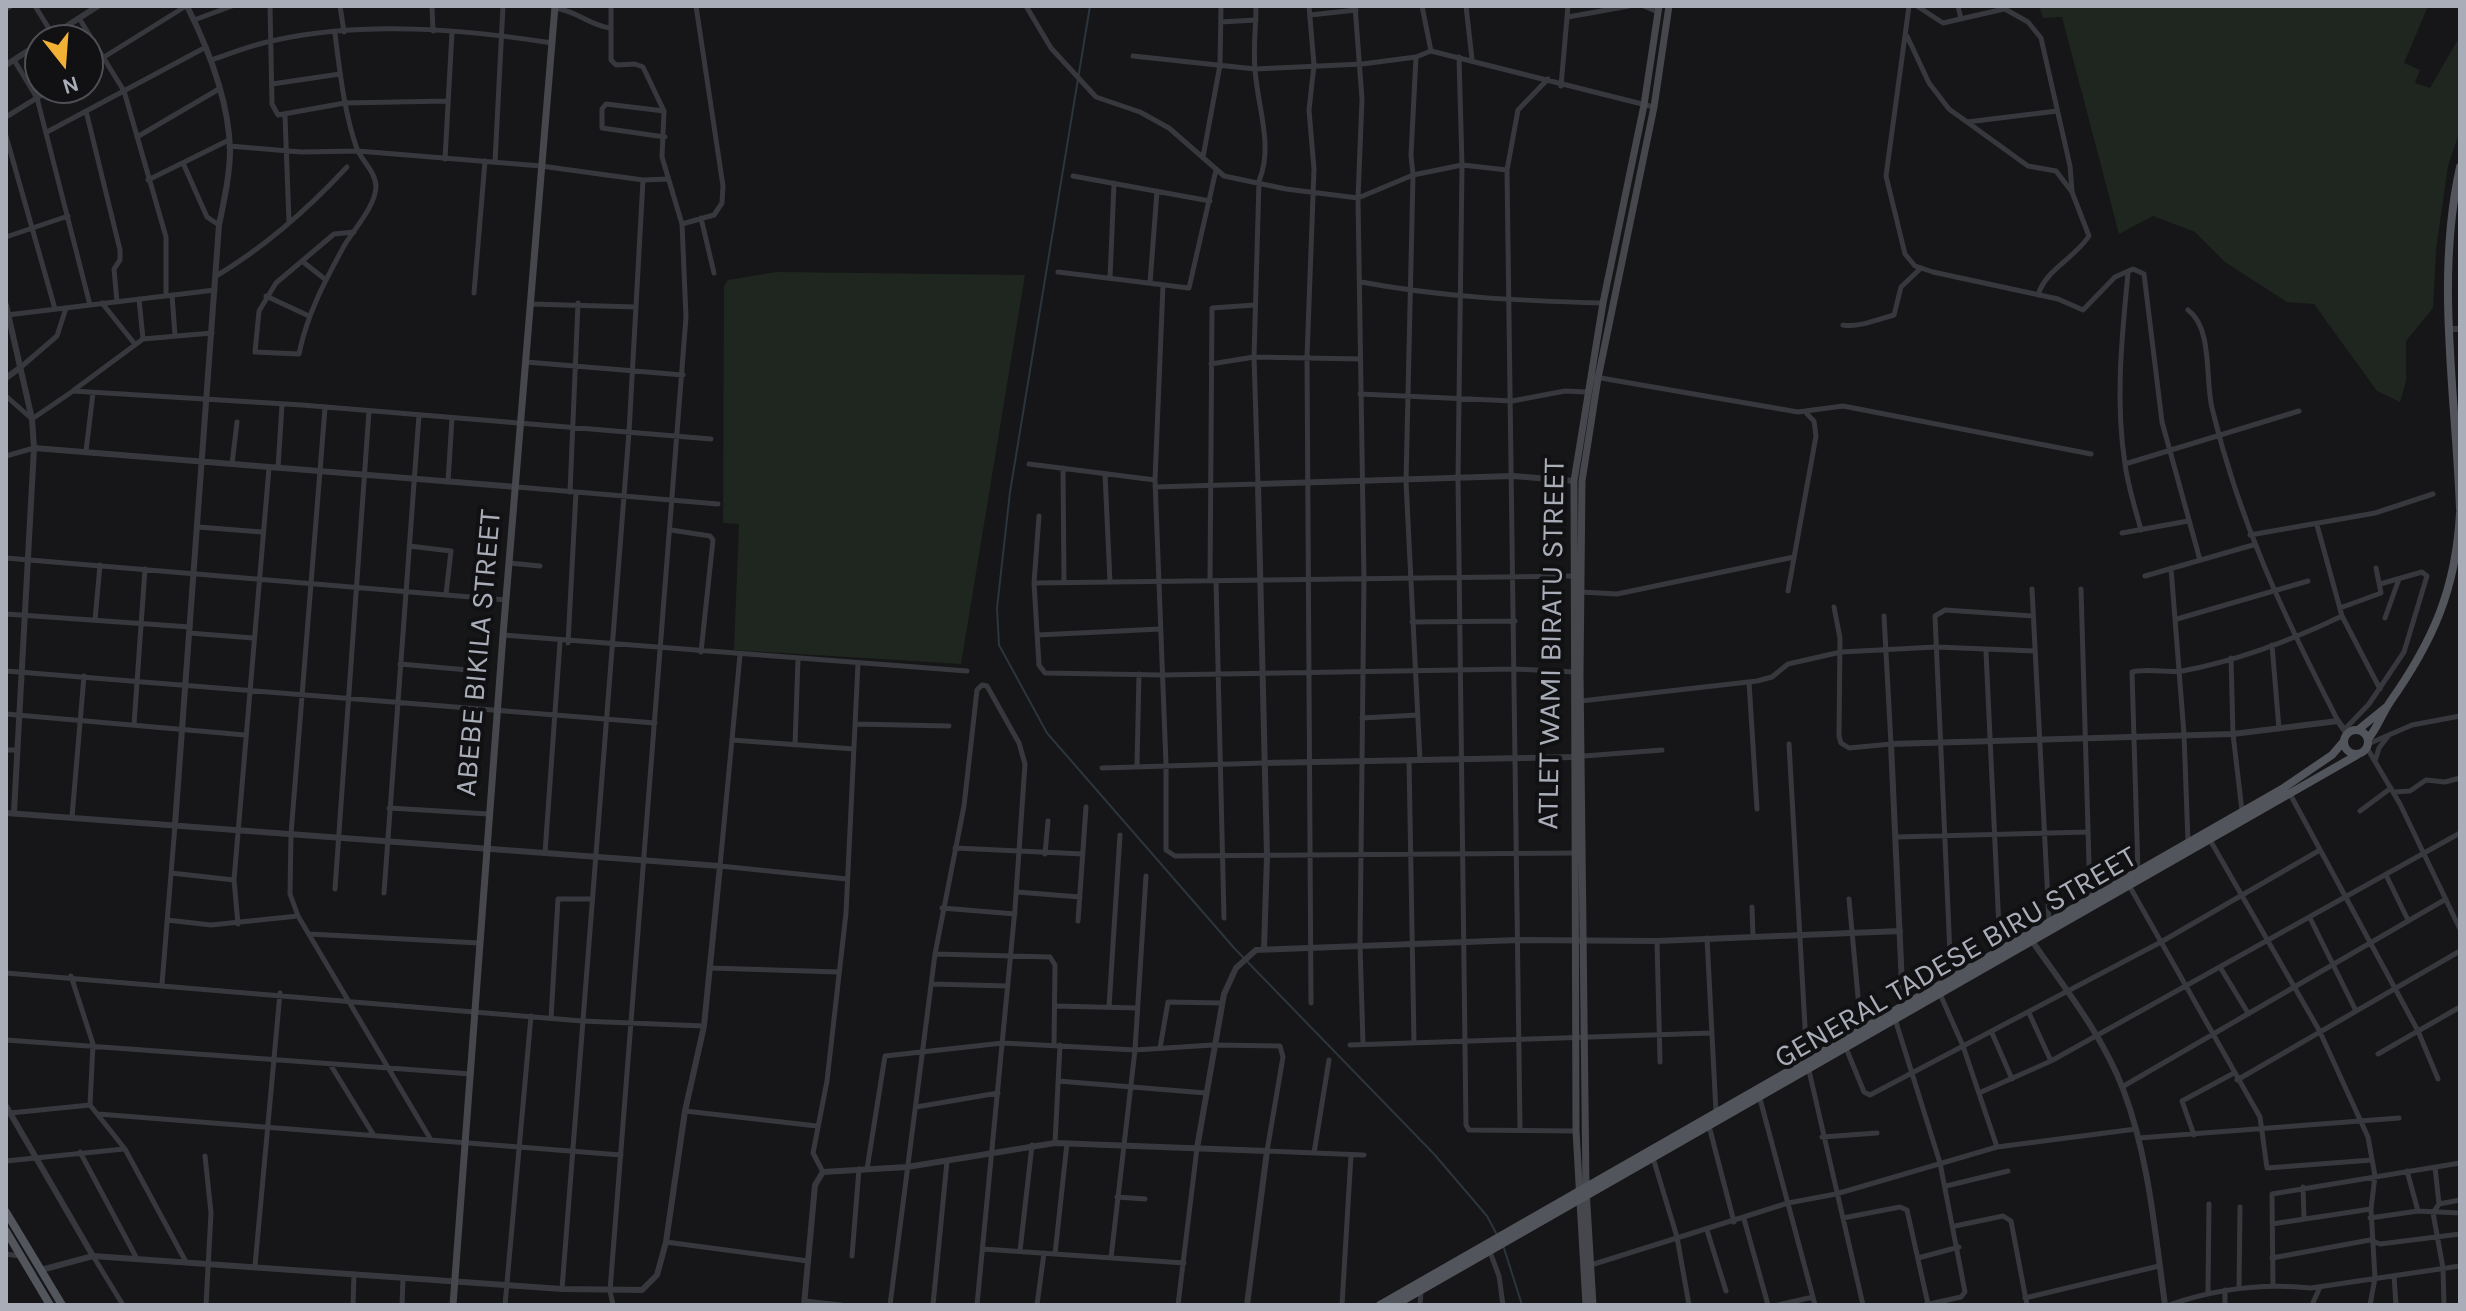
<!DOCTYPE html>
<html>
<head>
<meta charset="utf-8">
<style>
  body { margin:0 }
  #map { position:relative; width:2466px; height:1311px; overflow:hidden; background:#161618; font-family:Karla,sans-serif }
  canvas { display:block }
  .frame { position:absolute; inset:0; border:8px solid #a8adb8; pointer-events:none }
  .north { position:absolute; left:24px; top:24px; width:80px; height:80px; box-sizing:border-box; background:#111113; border:2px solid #4d4f55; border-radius:50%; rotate:163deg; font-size:22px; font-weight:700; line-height:32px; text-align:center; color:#a8adb8 }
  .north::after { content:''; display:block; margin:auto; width:28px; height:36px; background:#f2b134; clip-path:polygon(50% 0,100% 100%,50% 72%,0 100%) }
</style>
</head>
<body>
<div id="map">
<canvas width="2466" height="1311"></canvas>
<div class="frame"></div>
<div class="north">N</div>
</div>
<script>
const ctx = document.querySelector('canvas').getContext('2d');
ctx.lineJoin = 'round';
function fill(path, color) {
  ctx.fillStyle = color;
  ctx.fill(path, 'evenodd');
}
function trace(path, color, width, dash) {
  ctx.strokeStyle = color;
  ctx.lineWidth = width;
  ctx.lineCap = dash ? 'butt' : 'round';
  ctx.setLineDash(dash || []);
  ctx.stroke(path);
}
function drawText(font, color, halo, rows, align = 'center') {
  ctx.font = font + ' Karla,sans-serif';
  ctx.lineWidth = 8;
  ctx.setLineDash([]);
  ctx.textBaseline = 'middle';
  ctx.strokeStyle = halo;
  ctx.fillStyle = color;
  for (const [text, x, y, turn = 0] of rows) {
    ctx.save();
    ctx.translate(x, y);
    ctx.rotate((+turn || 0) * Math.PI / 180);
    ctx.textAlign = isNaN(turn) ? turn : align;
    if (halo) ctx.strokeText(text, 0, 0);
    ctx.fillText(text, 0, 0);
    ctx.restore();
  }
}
const green = new Path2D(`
  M 2039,6 L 2428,6 L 2404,63 L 2420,70 L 2415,83 L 2430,88 L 2460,36 L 2460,130 L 2448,166 L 2436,250 L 2433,308 L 2406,341 L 2406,381 L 2400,402 L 2377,391 L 2314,304 L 2287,302 L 2225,262 L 2195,232 L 2153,216 L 2119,234 L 2062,17 L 2043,18 Z
  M 776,272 L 1025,275 L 961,664 L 734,650 L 739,524 L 723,523 L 724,286 L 728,280 Z`);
const stream = new Path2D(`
  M 1090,6 L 1010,492 L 997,608 L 999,645 L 1047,733 L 1235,949 L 1434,1154 L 1487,1216 L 1496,1233
  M 1503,1245 L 1522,1305`);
const minor = new Path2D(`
  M 35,6 L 53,35
  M 270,6 L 272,104 L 278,115 L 345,103 L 448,101
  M 340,6 L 344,32
  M 432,6 L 433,31
  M 611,6 L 611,60 L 616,65 L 635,64 L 643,67 L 664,111 L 662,157 L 682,224 L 686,317 L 610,1291 L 613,1305
  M 1026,6 L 1051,48 L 1096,97 L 1140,112 L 1169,128 L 1224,176 L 1286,189 L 1358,198 L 1413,175 L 1462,165 L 1507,170
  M 1309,6 L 1314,65 L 1309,110 L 1314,169 L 1307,357 L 1311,1003
  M 1355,6 L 1362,99 L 1358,198 L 1364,579 L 1360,945 L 1363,1044
  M 1422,6 L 1431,51
  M 1466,6 L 1472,59
  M 1644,6 L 1658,12
  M 1909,6 L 1886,176 L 1905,254 L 1915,266 L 1933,272 L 2058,299 L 2083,310 L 2115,277 L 2133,269 L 2144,274 L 2162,422 L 2200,560
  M 1917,6 L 1943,23 L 2004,9
  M 1958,6 L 1961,19
  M 555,8 C 577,11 589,25 610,28
  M 6,9 L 11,6
  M 2005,9 L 2028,22 L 2041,38 L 2070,166 L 2072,191
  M 1310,15 L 1356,10
  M 1568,17 L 1629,6
  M 79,18 L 124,91 L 166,237 L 166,296
  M 194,20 L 232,6
  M 1221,22 L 1256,20
  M 335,34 C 340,72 344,112 357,149 C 362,161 376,172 376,187 C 375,207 354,229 344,246 C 325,281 307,314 299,354 L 255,352 L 259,311 L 276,283 L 334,234 L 354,232
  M 1907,36 L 1929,83 L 1949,109 L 2028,166 L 2056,171 L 2072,192 L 2089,236 C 2074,259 2046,269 2038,295
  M 1133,56 L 1255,69 L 1362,64 L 1416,57 L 1431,51 L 1654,107
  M 1416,57 L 1411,155 L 1413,175 L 1406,482 L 1420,760
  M 1459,57 L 1462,165 L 1458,479 L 1466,1125 L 1469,1130 L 1576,1131
  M 14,60 L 37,98 L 90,305
  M 211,60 C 232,53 254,44 276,40 C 365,21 462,29 552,43
  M 88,67 L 186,6
  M 272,84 L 340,74
  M 1561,86 L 1568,6
  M 86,111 L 120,250 L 120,260 L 114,269 L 117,302
  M 664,111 L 606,104 L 602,109 L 602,128 L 665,137
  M 285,116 L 289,222
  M 6,117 L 53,88
  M 1967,122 L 2057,111
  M 47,132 L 206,47
  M 6,136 L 55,309
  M 137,137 L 219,89
  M 229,146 L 301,152 L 358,151 L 541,166 L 643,180 L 668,179
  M 1203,157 L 1220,65 L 1221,6
  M 445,159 L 452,32
  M 495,162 L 503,6
  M 183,163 L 207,217 L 219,225
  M 1073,176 L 1210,201
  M 148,180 L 229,140
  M 701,218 L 714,273
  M 682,224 L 714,215 L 722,203 L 723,186 L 696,6
  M 6,237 L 68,216
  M 302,261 L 326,280
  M 1058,272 L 1189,288 L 1216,170
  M 2128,273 C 2122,336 2115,400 2125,464 C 2128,486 2135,508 2141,530
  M 216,276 C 265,247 308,209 347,167
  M 1110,278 L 1114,183
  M 1361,282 C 1441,297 1521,301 1602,303
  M 1150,283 L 1157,191
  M 1163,285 L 1155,480 L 1166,764 L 1166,850 L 1175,856 L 1577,853
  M 474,293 L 485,161
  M 172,295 L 175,335
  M 266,296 L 309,316
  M 139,299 L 143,339
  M 102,303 L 134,343
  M 531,304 L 636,307
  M 2188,310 C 2213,328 2205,380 2212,408 C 2240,524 2284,616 2338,721
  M 7,315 L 215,290
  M 1843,325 C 1857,328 1880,319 1894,315 L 1901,287 L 1921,268
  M 526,362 L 683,375
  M 1211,364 L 1254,357 L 1359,359
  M 21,367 L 57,336 L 66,308
  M 1595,377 L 1798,412 L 1843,406 L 2091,454
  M 74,390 L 143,339 L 212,333
  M 1360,394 L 1512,401 L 1565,391 L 1587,392
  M 6,396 L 32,419 L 73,391 L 302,405 L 711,439
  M 325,408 L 291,834 L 290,894 L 298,916 L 431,1140
  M 86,451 L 93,393
  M 6,456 L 34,448
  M 232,464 L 237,422
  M 1029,464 L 1155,480
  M 2125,464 L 2299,411
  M 278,468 L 282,405
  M 1063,468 L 1064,583
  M 1105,474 L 1110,582
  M 448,482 L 452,418
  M 517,487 L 718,504
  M 1155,487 L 1258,484 L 1254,357 L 1259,181 C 1274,145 1257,106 1255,69 C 1253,49 1256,27 1256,6
  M 570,492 L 578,303
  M 1039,516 L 1034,583 L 1039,665 L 1045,673 L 1162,675 L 1515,669 L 1575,672
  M 2317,525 L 2342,616 L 2380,689
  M 198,527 L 262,532
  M 671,530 L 710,536 L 713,540 L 701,652
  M 2122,533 L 2188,521
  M 2250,535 L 2375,513 L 2433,494
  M 409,546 L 451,551 L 446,594
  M 6,558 L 506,600
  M 509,563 L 540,566
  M 2171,568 L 2184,734 L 2188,842
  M 2145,576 L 2253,545
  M 1210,581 L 1212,308 L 1255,305
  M 1216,581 L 1224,918
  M 1034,583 L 1577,576
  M 2032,589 L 2049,921
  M 2081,589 L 2090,898
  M 1788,591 L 1816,436 L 1814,421 L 1807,414
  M 1581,592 L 1617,594 L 1794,557
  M 1834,607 L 1840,638 L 1839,736 L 1841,743 L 1849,748 L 1891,744 L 1884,616
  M 2340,608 L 2381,593 L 2376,568
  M 6,614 L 190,627
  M 2385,618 L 2399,579
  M 2177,619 L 2308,581
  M 95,620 L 100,565
  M 1412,622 L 1515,621
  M 189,633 L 253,638
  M 503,635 L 967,671
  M 1038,635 L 1160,629
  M 568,643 L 576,492
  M 2272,645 L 2279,729
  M 1986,652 L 2000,950
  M 740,655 L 720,866 L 847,879
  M 2231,658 L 2233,734 L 2242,811
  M 400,664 L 468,670
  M 6,671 L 655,723
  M 1749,682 L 1757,809
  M 1581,701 L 1757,681 L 1772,677 L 1788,664 L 1841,652 L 1936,647 L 2035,651
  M 6,714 L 245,735
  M 1362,718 L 1418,715
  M 855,724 L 949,726
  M 134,725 L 145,569
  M 2345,729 L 2369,704 L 2404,652 L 2427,576 L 2422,572 L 2380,584
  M 732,740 L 854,749
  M 1789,744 L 1807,1062 L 1863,1305
  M 2368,744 L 2412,725 L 2460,716
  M 795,745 L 798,659
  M 2367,748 L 2400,804 L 2460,929
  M 6,750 L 17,750
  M 1584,756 L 1662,750
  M 1409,760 L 1414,1042
  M 2375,761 L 2379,748 L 2389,735
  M 1137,765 L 1139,674
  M 1102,768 L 1264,763
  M 2395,792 L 2410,791 L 2426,780 L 2445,782 L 2460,778
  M 2290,794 L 2418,1031 L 2438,1079
  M 389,808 L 489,814
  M 2360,811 L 2391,788
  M 72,817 L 84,676
  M 1896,837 L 2088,832
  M 2210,840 L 2319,1030 L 2368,1137 L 2375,1176 L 2371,1209 L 2375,1278 L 2370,1305
  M 955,848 L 1083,854
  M 545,853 L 560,642
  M 1045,854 L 1048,821
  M 2138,872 L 2132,672 C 2148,668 2166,673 2182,671 C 2237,661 2292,640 2342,616
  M 171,873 L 234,880
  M 2386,875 L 2408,920
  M 2130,887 L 2260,1117 L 2267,1168 L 2372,1160
  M 335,889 L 369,411
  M 1017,892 L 1080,897
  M 384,893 L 419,415
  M 1849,899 L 1861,1029
  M 1752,907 L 1753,937
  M 942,908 L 1015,914
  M 2310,918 L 2355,1009
  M 167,920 L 211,925 L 298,916
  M 1078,921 L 1086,807
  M 238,924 L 234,880 L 269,468
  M 309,934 L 479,943
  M 1707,938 L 1716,1112
  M 1657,941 L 1660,1062
  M 935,954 L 1050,957 L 1055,965 L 1054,1045
  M 2220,967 L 2248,1013
  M 710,968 L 839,972
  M 6,973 L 582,1021 L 704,1026
  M 71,976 L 93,1044 L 90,1105 L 125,1149 L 186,1262
  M 1951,977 L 1935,616 L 1945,610 L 2033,616
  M 162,984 L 175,825
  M 933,984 L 1008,986
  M 1940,994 L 1963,1046 L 1997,1147
  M 1055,1006 L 1137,1008
  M 1109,1007 L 1120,835
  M 2029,1013 L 2051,1061
  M 551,1018 L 558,899 L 592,899
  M 1895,1019 L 1940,1163 L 1965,1292 L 1961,1297 L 1925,1305
  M 1992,1033 L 2012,1079
  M 6,1040 L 471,1074
  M 1350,1045 L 1711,1033
  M 1160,1048 L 1168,1002 L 1222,1003
  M 1846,1048 L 1864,1092 L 1870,1095 L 2161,942 L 2320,850
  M 2378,1054 L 2460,1007
  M 330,1064 L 373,1134
  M 2237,1080 L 2460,951
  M 1058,1081 L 1206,1093
  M 2122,1087 L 2446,899
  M 1979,1093 L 2051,1061 L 2460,833
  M 1759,1095 L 1815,1305
  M 916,1107 L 998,1093
  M 685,1111 L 817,1126
  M 10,1113 L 90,1105
  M 98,1114 L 621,1155
  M 1709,1126 L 1734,1222
  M 1520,1128 L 1507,170 L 1518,110 L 1548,79
  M 2194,1135 L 2182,1101 L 2234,1073
  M 1822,1137 L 1877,1133
  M 2139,1138 L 2399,1118
  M 1055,1143 L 1060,1045
  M 80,1152 L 136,1257
  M 1314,1153 L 1329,1060
  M 205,1156 L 211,1213 L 206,1305
  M 1653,1158 L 1677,1237 L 1689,1305
  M 6,1161 L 124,1149
  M 2435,1167 L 2439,1204
  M 867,1169 L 885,1056 L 1003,1043 L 1135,1050 L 1213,1045 L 1280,1046 L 1283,1057 L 1267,1151 L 1364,1155
  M 2407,1171 L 2418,1211
  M 823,1172 L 813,1153 L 827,1081 L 846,913 L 858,663
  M 1946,1186 L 2008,1171
  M 2303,1187 L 2304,1219
  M 1117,1197 L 1145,1199
  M 1843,1218 L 1900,1207 L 1907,1210 L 1928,1304
  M 2370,1218 L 2418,1211 L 2460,1213
  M 1744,1219 L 1768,1305
  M 2272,1224 L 2371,1209
  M 1955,1226 L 2003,1216 L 2011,1221 L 2027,1305
  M 1707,1230 L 1726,1291
  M 666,1242 L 808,1261
  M 983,1249 L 1184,1263
  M 1020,1251 L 1032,1145
  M 1490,1252 L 1499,1276 L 1503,1305
  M 6,1254 L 20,1256
  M 1055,1254 L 1067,1143
  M 93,1256 L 123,1305
  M 852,1256 L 859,1169
  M 1111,1258 L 1135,1050 L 1146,876
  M 1918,1258 L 1959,1247
  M 2272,1258 L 2370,1240 L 2380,1244 L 2460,1234
  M 1591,1265 L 1788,1203 L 1836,1194 L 1997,1147 L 2136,1129
  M 255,1266 L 280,993
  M 2394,1276 L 2396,1305
  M 2273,1286 L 2272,1194 L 2460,1163
  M 2239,1288 L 2240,1207
  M 562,1289 L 629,432 L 643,180
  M 2225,1290 L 2225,1305
  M 2208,1291 L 2209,1204
  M 2025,1298 L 2159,1266
  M 805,1301 L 841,1305
  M 353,1305 L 354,1274
  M 402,1305 L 403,1278
  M 505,1305 L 531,1016
  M 890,1305 L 935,954 L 964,806 L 977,690 L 982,685 L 987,686 L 1019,743 L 1025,764 L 1015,909 L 977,1305
  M 933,1305 L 947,1161
  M 1037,1305 L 1044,1253
  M 1178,1305 L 1197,1148
  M 1342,1305 L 1351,1155
  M 1420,1305 L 1421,1291
  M 1778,1305 L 1813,1297
  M 2169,1305 C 2215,1289 2262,1283 2311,1288 L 2460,1266
  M 2312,1305 L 2320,1287
  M 2444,1305 L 2443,1268 L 2433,1213 L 2439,1204 L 2460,1200`);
const tertiary = new Path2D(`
  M 45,40 L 98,6
  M 6,65 L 40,43
  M 6,305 L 32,419 L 34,448 L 14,812
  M 2449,329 L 2460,329
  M 6,378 L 21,367
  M 34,448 L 517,487
  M 1264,763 L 1576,757
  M 6,813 L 720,866 L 704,1026 L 685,1111 L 666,1242 L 657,1275 L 642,1290 L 562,1289 L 93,1256 L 41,1270
  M 175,825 L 219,225 C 224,201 230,174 230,150 C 229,101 209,50 187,6
  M 2030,938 C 2063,986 2102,1034 2123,1089 C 2149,1157 2155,1233 2165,1305
  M 1264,949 L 1267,856 L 1258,484 L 1513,476 L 1574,481
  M 1903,1007 L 1891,744 L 2233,734 L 2338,721 L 2347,734
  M 6,1106 L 93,1256
  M 1197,1148 L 1224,994 L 1236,968 L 1256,950 L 1518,940 L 1657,941 L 1900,931
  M 804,1305 L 815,1185 L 823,1172 L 907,1167 L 1055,1143 L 1267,1151 L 1247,1305`);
const secondary = new Path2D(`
  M 453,1305 L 503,635 L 555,6
  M 1586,1305 L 1576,1131 L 1574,481 L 1603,303 L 1644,105 L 1659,6
  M 1593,1305 L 1586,1189 L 1580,673 L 1582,481 L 1598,378 L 1654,107 L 1669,6`);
const primary = new Path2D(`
  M 2460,167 C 2435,280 2456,395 2460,509
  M2344 742a12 12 0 1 1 24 0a12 12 0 1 1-24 0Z
  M 2358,730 L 2385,708
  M 2368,739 C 2377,728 2382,714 2390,702 C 2433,641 2456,589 2460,513
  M 6,1212 L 62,1305
  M 6,1231 L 50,1305
  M 1380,1305 L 2282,789 L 2332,755 L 2344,741
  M 1395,1305 L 2357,755`);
const streetNames = [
  ["ATLET WAMI BIRATU STREET",1552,644,-89],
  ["ABEBE BIKILA STREET",479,653,-85],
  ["GENERAL TADESE BIRU STREET",1956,958,-30]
];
fill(green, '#1e261f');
trace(stream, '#2c353c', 2);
trace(minor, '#37383d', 5);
trace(tertiary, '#37383d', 6);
trace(secondary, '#45474d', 7);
trace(primary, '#53555c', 8);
drawText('30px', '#a8adb8', '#111113', streetNames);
</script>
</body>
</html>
